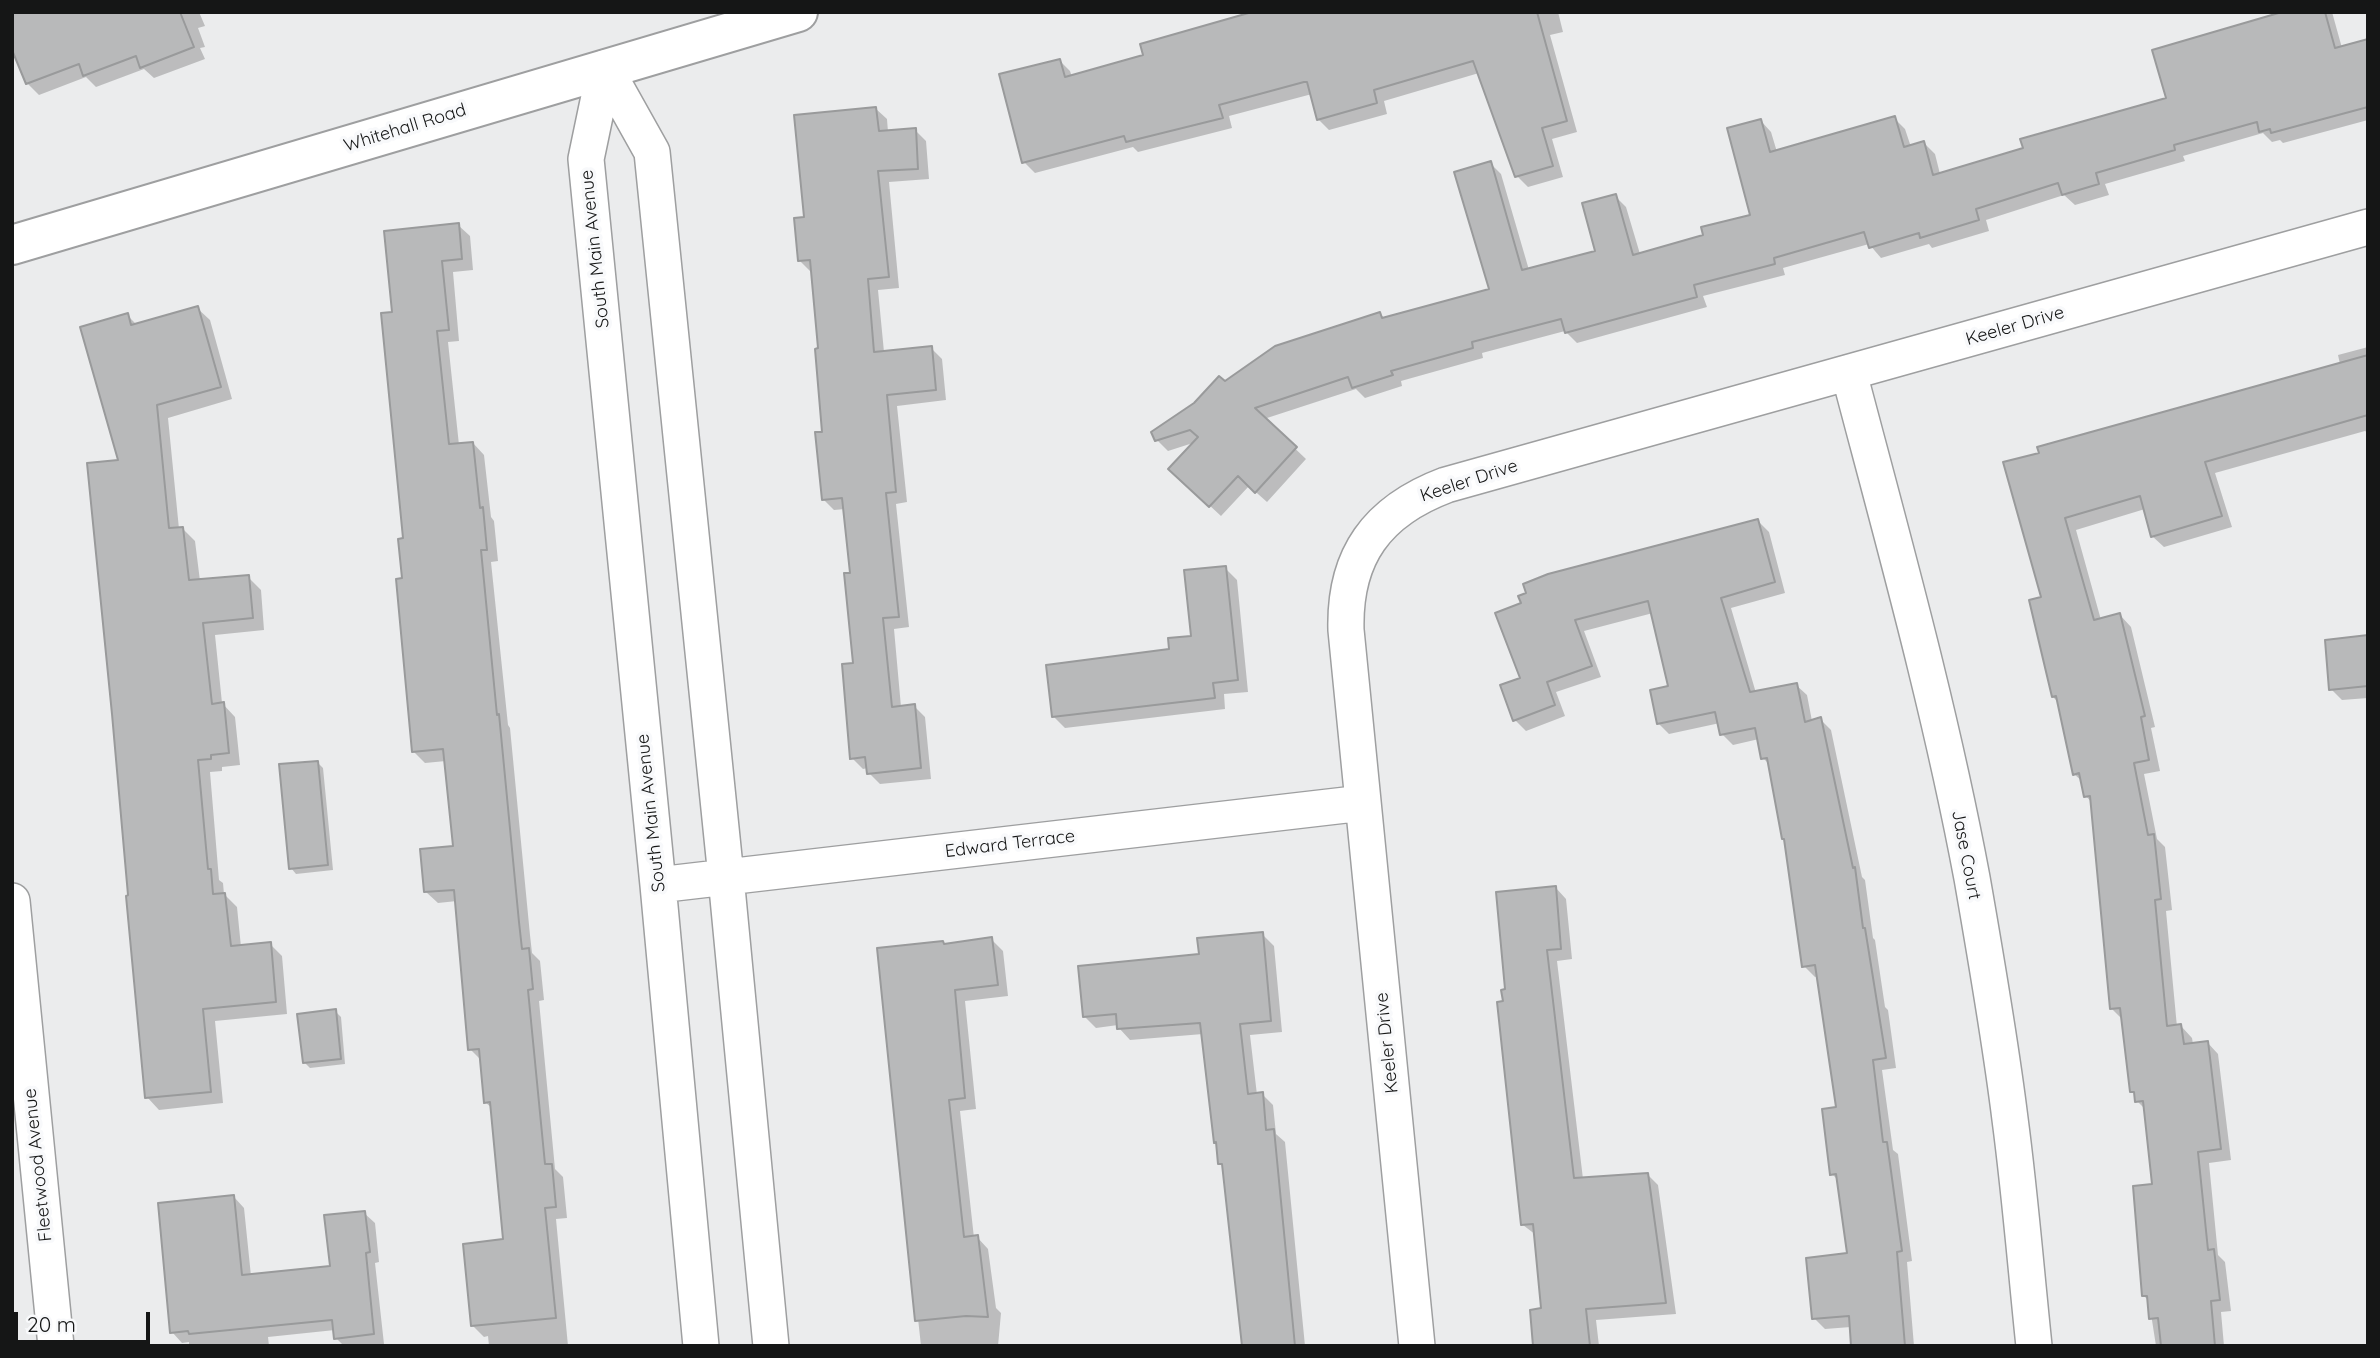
<!DOCTYPE html>
<html>
<head>
<meta charset="utf-8">
<style>
  body { margin:0 }
  #map { position:relative; width:2380px; height:1358px; overflow:hidden; background:#ebeced; font-family:Quicksand,sans-serif }
  canvas { display:block }
  .frame { position:absolute; inset:0; border:14px solid #151616; pointer-events:none }
  .scale { position:absolute; left:14px; top:1312px; width:136px; height:32px; box-sizing:border-box; border:4px solid #151616; border-top:0; padding-left:9px; font-size:21px; line-height:24px; white-space:nowrap; color:#151616; -webkit-text-stroke:5px #f8f9fb; paint-order:stroke }
</style>
</head>
<body>
<div id="map">
<canvas width="2380" height="1358"></canvas>
<div class="frame"></div>
<div class="scale">20 m</div>
</div>
<script>
const ctx = document.querySelector('canvas').getContext('2d');
ctx.lineJoin = 'round';
function fill(path, color) {
  ctx.fillStyle = color;
  ctx.fill(path, 'evenodd');
}
function trace(path, color, width, dash) {
  ctx.strokeStyle = color;
  ctx.lineWidth = width;
  ctx.lineCap = dash ? 'butt' : 'round';
  ctx.setLineDash(dash || []);
  ctx.stroke(path);
}
function drawText(font, color, halo, rows, align = 'center') {
  ctx.font = font + ' Quicksand,sans-serif';
  ctx.lineWidth = 7;
  ctx.setLineDash([]);
  ctx.textBaseline = 'middle';
  ctx.strokeStyle = halo;
  ctx.fillStyle = color;
  for (const [text, x, y, turn = 0] of rows) {
    ctx.save();
    ctx.translate(x, y);
    ctx.rotate((+turn || 0) * Math.PI / 180);
    ctx.textAlign = isNaN(turn) ? turn : align;
    if (halo) ctx.strokeText(text, 0, 0);
    ctx.fillText(text, 0, 0);
    ctx.restore();
  }
}
const shadow = new Path2D(`
  M 18,12 L 199,12 L 205,26 L 198,28 L 205,47 L 200,48 L 205,59 L 154,78 L 144,69 L 96,87 L 86,77 L 39,95 L 27,83 Z
  M 1254,12 L 1558,12 L 1563,32 L 1550,35 L 1577,132 L 1552,139 L 1563,177 L 1528,187 L 1517,176 L 1479,73 L 1384,101 L 1387,114 L 1329,130 L 1318,119 L 1312,94 L 1229,116 L 1232,128 L 1138,152 L 1133,147 L 1035,173 L 1024,162 L 1059,60 L 1070,71 L 1072,77 L 1145,56 Z
  M 2286,12 L 2332,12 L 2342,48 L 2368,41 L 2368,120 L 2283,143 L 2280,140 L 2272,142 L 2263,133 L 2183,156 L 2185,161 L 2105,184 L 2109,195 L 2075,205 L 2064,195 L 1986,220 L 1989,231 L 1932,248 L 1929,244 L 1881,258 L 1869,244 L 1783,268 L 1785,275 L 1703,296 L 1707,307 L 1577,343 L 1565,331 L 1482,353 L 1483,358 L 1401,381 L 1402,386 L 1365,398 L 1356,389 L 1264,419 L 1306,459 L 1267,502 L 1249,486 L 1221,516 L 1182,480 L 1196,442 L 1168,451 L 1157,440 L 1225,383 L 1380,314 L 1385,319 L 1491,291 L 1490,163 L 1501,174 L 1529,270 L 1597,252 L 1615,196 L 1626,207 L 1640,254 L 1705,236 L 1753,216 L 1761,121 L 1771,132 L 1777,152 L 1894,118 L 1905,129 L 1911,147 L 1924,143 L 1935,154 L 1940,174 L 2025,149 L 2168,99 Z
  M 875,108 L 887,119 L 888,132 L 915,130 L 926,141 L 929,179 L 889,182 L 899,288 L 878,290 L 884,352 L 931,348 L 942,359 L 946,400 L 897,406 L 907,502 L 896,504 L 909,627 L 894,629 L 901,707 L 914,706 L 925,717 L 931,779 L 880,784 L 869,773 L 868,768 L 863,769 L 852,758 L 855,665 L 851,575 L 845,509 L 834,510 L 823,499 L 824,433 L 820,350 L 811,272 L 800,261 L 806,219 Z
  M 458,225 L 470,236 L 473,270 L 453,272 L 459,341 L 448,342 L 459,445 L 473,443 L 484,455 L 491,517 L 494,521 L 498,561 L 491,562 L 508,725 L 510,728 L 530,935 L 532,953 L 540,961 L 544,1000 L 539,1001 L 555,1169 L 563,1177 L 567,1218 L 556,1219 L 568,1346 L 489,1346 L 488,1336 L 484,1337 L 472,1325 L 505,1241 L 493,1109 L 485,1102 L 482,1061 L 470,1049 L 457,901 L 438,903 L 426,892 L 455,848 L 446,761 L 425,763 L 413,751 L 404,580 L 405,540 L 394,314 Z
  M 197,308 L 210,320 L 232,399 L 168,418 L 179,529 L 183,529 L 195,541 L 200,581 L 248,577 L 261,590 L 264,630 L 215,635 L 222,703 L 235,717 L 240,765 L 222,767 L 222,771 L 210,772 L 219,880 L 223,883 L 224,894 L 237,907 L 241,947 L 270,944 L 282,956 L 287,1014 L 215,1021 L 223,1103 L 159,1110 L 147,1097 L 120,461 L 127,315 L 137,325 Z
  M 2368,347 L 2368,433 L 2365,431 L 2215,473 L 2232,527 L 2164,547 L 2152,536 L 2145,509 L 2076,530 L 2101,620 L 2120,615 L 2131,627 L 2155,727 L 2151,728 L 2160,771 L 2144,774 L 2157,839 L 2165,847 L 2172,910 L 2166,911 L 2177,1027 L 2181,1026 L 2192,1038 L 2193,1044 L 2207,1042 L 2218,1054 L 2231,1160 L 2209,1163 L 2218,1255 L 2225,1262 L 2231,1311 L 2221,1312 L 2224,1346 L 2156,1346 L 2149,1301 L 2144,1296 L 2154,1185 L 2145,1109 L 2137,1101 L 2136,1095 L 2132,1091 L 2123,1020 L 2111,1008 L 2092,803 L 2086,796 L 2083,782 L 2074,774 L 2059,703 L 2053,697 L 2043,598 L 2005,464 L 2340,364 L 2338,355 Z
  M 1758,521 L 1769,532 L 1785,593 L 1731,608 L 1756,693 L 1796,685 L 1807,695 L 1812,721 L 1820,719 L 1831,730 L 1862,877 L 1865,880 L 1873,938 L 1875,940 L 1885,1007 L 1888,1010 L 1896,1068 L 1882,1070 L 1893,1150 L 1898,1154 L 1912,1261 L 1907,1262 L 1914,1346 L 1853,1346 L 1851,1327 L 1825,1329 L 1814,1318 L 1849,1255 L 1839,1181 L 1832,1174 L 1838,1109 L 1819,976 L 1815,977 L 1804,966 L 1786,841 L 1770,765 L 1763,758 L 1759,739 L 1733,745 L 1722,734 L 1720,723 L 1669,734 L 1658,723 L 1670,688 L 1653,613 L 1584,631 L 1601,677 L 1556,692 L 1565,716 L 1526,731 L 1515,720 L 1502,686 L 1522,679 L 1497,614 Z
  M 1225,568 L 1237,580 L 1248,692 L 1224,694 L 1225,709 L 1065,728 L 1053,716 L 1193,637 Z
  M 2368,637 L 2368,698 L 2342,700 L 2331,689 Z
  M 317,762 L 323,768 L 333,870 L 296,874 L 291,868 Z
  M 1556,888 L 1566,899 L 1572,959 L 1557,961 L 1583,1179 L 1647,1174 L 1658,1185 L 1676,1314 L 1596,1320 L 1599,1346 L 1535,1346 L 1543,1310 L 1536,1235 L 1523,1225 L 1505,1002 L 1507,991 Z
  M 1262,934 L 1274,946 L 1282,1032 L 1250,1035 L 1257,1095 L 1262,1094 L 1273,1105 L 1276,1134 L 1285,1142 L 1305,1346 L 1244,1346 L 1224,1168 L 1220,1163 L 1218,1144 L 1215,1142 L 1203,1034 L 1130,1040 L 1119,1028 L 1118,1025 L 1096,1028 L 1084,1016 L 1201,956 Z
  M 991,939 L 1003,951 L 1008,996 L 965,1001 L 976,1109 L 960,1111 L 974,1238 L 977,1237 L 988,1249 L 996,1308 L 1001,1313 L 998,1346 L 921,1346 L 878,950 L 945,946 Z
  M 335,1011 L 341,1017 L 345,1064 L 310,1068 L 304,1062 Z
  M 234,1197 L 244,1208 L 251,1276 L 332,1267 L 364,1213 L 375,1223 L 379,1262 L 375,1263 L 384,1344 L 344,1346 L 336,1338 L 335,1330 L 268,1337 L 269,1346 L 189,1346 L 189,1342 L 182,1343 L 172,1332 Z`);
const building = new Path2D(`
  M 12,12 L 180,12 L 194,47 L 140,68 L 136,56 L 83,76 L 79,64 L 26,84 L 12,50 Z
  M 1252,12 L 1537,12 L 1567,121 L 1542,128 L 1553,166 L 1515,177 L 1473,61 L 1374,90 L 1377,103 L 1317,120 L 1307,82 L 1304,82 L 1219,105 L 1223,118 L 1126,142 L 1124,136 L 1022,163 L 999,74 L 1060,59 L 1065,77 L 1143,55 L 1140,44 Z
  M 2282,12 L 2325,12 L 2335,48 L 2368,39 L 2368,107 L 2271,133 L 2270,129 L 2259,132 L 2257,122 L 2174,145 L 2175,150 L 2096,173 L 2099,184 L 2062,195 L 2058,183 L 1976,209 L 1979,220 L 1920,238 L 1919,233 L 1869,248 L 1864,232 L 1774,258 L 1775,264 L 1694,285 L 1697,297 L 1565,333 L 1561,319 L 1472,342 L 1473,348 L 1391,371 L 1393,375 L 1352,388 L 1348,377 L 1255,408 L 1297,447 L 1255,493 L 1238,476 L 1209,507 L 1168,469 L 1198,437 L 1190,430 L 1155,441 L 1151,432 L 1194,403 L 1219,376 L 1225,381 L 1275,346 L 1380,312 L 1382,318 L 1489,289 L 1454,172 L 1491,161 L 1522,270 L 1595,251 L 1582,203 L 1616,194 L 1633,255 L 1703,235 L 1701,227 L 1750,215 L 1727,128 L 1761,119 L 1770,152 L 1895,116 L 1904,147 L 1924,141 L 1933,175 L 2023,148 L 2020,139 L 2166,98 L 2152,50 Z
  M 876,107 L 879,131 L 916,128 L 918,169 L 878,171 L 889,277 L 868,279 L 874,352 L 932,346 L 936,390 L 887,395 L 896,492 L 886,493 L 899,617 L 883,618 L 892,707 L 915,704 L 921,768 L 867,774 L 865,757 L 850,759 L 842,664 L 853,663 L 844,573 L 850,573 L 842,498 L 822,500 L 815,432 L 822,432 L 815,349 L 818,348 L 810,260 L 798,261 L 794,218 L 804,217 L 794,115 Z
  M 459,223 L 462,259 L 442,261 L 449,330 L 437,331 L 449,444 L 473,442 L 480,508 L 483,507 L 487,550 L 481,550 L 497,715 L 499,714 L 519,922 L 522,949 L 529,948 L 533,989 L 528,990 L 545,1164 L 552,1164 L 556,1207 L 545,1208 L 556,1318 L 471,1326 L 463,1244 L 503,1239 L 490,1102 L 484,1103 L 479,1049 L 468,1050 L 454,890 L 424,892 L 420,849 L 453,846 L 443,749 L 412,752 L 396,579 L 402,578 L 398,539 L 403,538 L 381,313 L 392,312 L 384,231 Z
  M 198,306 L 221,387 L 157,405 L 169,528 L 183,527 L 189,580 L 249,575 L 253,618 L 203,623 L 212,704 L 224,702 L 229,753 L 211,755 L 211,759 L 198,760 L 208,869 L 211,869 L 213,894 L 225,893 L 231,946 L 271,942 L 276,1002 L 203,1009 L 211,1092 L 145,1098 L 126,896 L 128,895 L 112,714 L 87,463 L 118,460 L 80,327 L 128,313 L 131,325 Z
  M 2368,355 L 2368,415 L 2205,462 L 2222,516 L 2151,537 L 2140,496 L 2065,518 L 2094,620 L 2120,613 L 2145,716 L 2141,717 L 2149,760 L 2134,763 L 2148,835 L 2154,834 L 2161,899 L 2155,900 L 2167,1026 L 2181,1024 L 2184,1044 L 2208,1041 L 2221,1149 L 2198,1152 L 2208,1250 L 2214,1249 L 2220,1300 L 2211,1301 L 2215,1346 L 2161,1346 L 2158,1318 L 2149,1319 L 2147,1296 L 2142,1296 L 2133,1186 L 2152,1184 L 2143,1101 L 2135,1102 L 2134,1092 L 2130,1092 L 2120,1008 L 2110,1009 L 2090,796 L 2084,797 L 2079,773 L 2073,775 L 2056,696 L 2052,697 L 2029,600 L 2041,597 L 2003,462 L 2039,453 L 2037,447 Z
  M 1758,519 L 1775,582 L 1721,598 L 1750,692 L 1797,683 L 1805,722 L 1821,717 L 1853,868 L 1855,867 L 1863,928 L 1865,928 L 1886,1058 L 1873,1060 L 1883,1142 L 1887,1142 L 1902,1251 L 1897,1252 L 1905,1346 L 1851,1346 L 1849,1316 L 1812,1319 L 1806,1258 L 1847,1253 L 1836,1174 L 1830,1175 L 1822,1109 L 1836,1107 L 1815,965 L 1802,967 L 1784,839 L 1782,839 L 1767,758 L 1761,759 L 1755,728 L 1720,735 L 1715,712 L 1657,724 L 1650,690 L 1668,686 L 1648,601 L 1575,620 L 1592,666 L 1547,682 L 1555,705 L 1513,721 L 1500,685 L 1520,678 L 1495,613 L 1521,603 L 1518,596 L 1526,593 L 1523,584 L 1548,574 Z
  M 1226,566 L 1238,680 L 1213,683 L 1215,698 L 1052,717 L 1046,665 L 1169,649 L 1168,638 L 1191,636 L 1184,570 Z
  M 2368,635 L 2368,686 L 2329,690 L 2325,640 Z
  M 318,761 L 328,865 L 289,869 L 279,764 Z
  M 1556,886 L 1561,949 L 1547,950 L 1574,1178 L 1648,1173 L 1666,1303 L 1586,1309 L 1590,1346 L 1533,1346 L 1530,1310 L 1541,1308 L 1533,1224 L 1521,1225 L 1497,1002 L 1503,1001 L 1501,990 L 1505,989 L 1496,892 Z
  M 1263,932 L 1271,1021 L 1240,1024 L 1248,1094 L 1263,1092 L 1266,1130 L 1274,1129 L 1295,1346 L 1242,1346 L 1222,1164 L 1218,1164 L 1216,1142 L 1214,1143 L 1200,1023 L 1117,1029 L 1116,1014 L 1083,1017 L 1078,966 L 1199,954 L 1197,938 Z
  M 992,937 L 998,985 L 955,990 L 965,1098 L 949,1100 L 964,1237 L 978,1235 L 988,1317 L 966,1316 L 915,1321 L 877,948 L 943,941 L 944,944 Z
  M 336,1009 L 341,1059 L 303,1063 L 297,1014 Z
  M 234,1195 L 242,1275 L 330,1266 L 324,1215 L 365,1211 L 370,1252 L 366,1253 L 374,1334 L 334,1339 L 332,1320 L 189,1334 L 188,1331 L 170,1333 L 158,1203 Z`);
const street = new Path2D(`
  M 605,68 L 652,152 L 726,877 L 771,1346
  M 605,68 L 586,159 L 658,885 L 701,1346
  M 1849,373 C 1893,540 1940,707 1972,878 C 1986,958 2000,1038 2010,1119 C 2020,1194 2026,1270 2034,1346
  M 658,885 L 1363,803
  M 12,901 L 56,1346
  M 1417,1346 L 1346,630 C 1344,556 1377,511 1446,485 L 2368,227`);
const secondary = new Path2D(`
  M 12,245 L 798,12`);
const streetNames = [
  ["Whitehall Road",405,128,-17],
  ["South Main Avenue",595,249,-96],
  ["Keeler Drive",2015,326,-16],
  ["Keeler Drive",1469,481,-18],
  ["South Main Avenue",651,813,-96],
  ["Edward Terrace",1010,844,-7],
  ["Jase Court",1966,855,79],
  ["Keeler Drive",1387,1043,-96],
  ["Fleetwood Avenue",38,1165,-96]
];
fill(shadow, '#0003');
fill(building, '#b8b9ba');
trace(building, '#999a9b', 2);
trace(street, '#9e9fa0', 38);
trace(secondary, '#9e9fa0', 42);
trace(street, '#fff', 35);
trace(secondary, '#fff', 38);
drawText('18px', '#151616', '#f8f9fb', streetNames);
</script>
</body>
</html>
